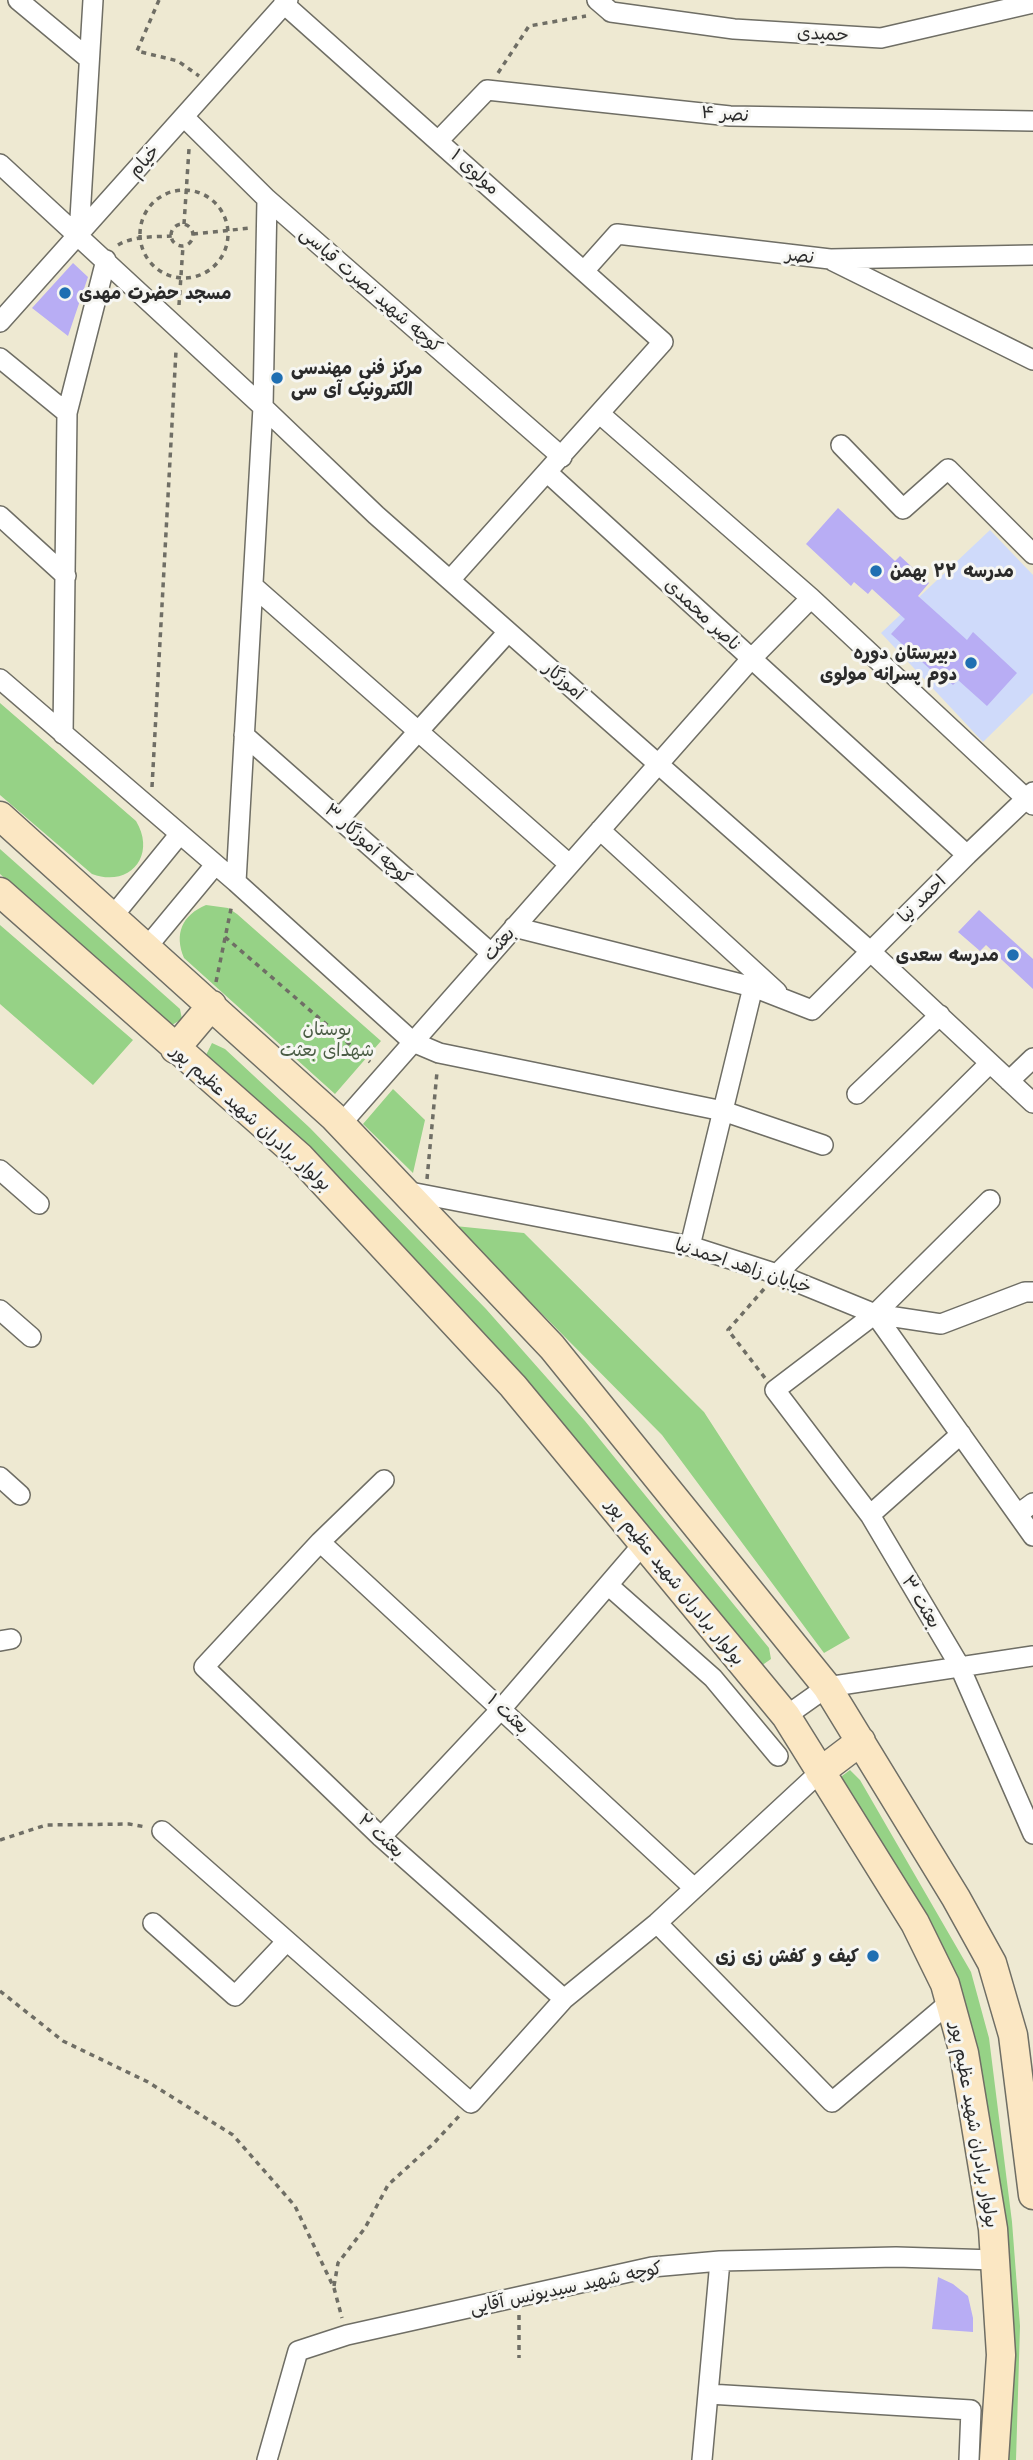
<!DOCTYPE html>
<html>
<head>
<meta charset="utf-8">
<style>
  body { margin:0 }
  canvas { display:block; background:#eee9d2 }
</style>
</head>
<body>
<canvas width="1033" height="2460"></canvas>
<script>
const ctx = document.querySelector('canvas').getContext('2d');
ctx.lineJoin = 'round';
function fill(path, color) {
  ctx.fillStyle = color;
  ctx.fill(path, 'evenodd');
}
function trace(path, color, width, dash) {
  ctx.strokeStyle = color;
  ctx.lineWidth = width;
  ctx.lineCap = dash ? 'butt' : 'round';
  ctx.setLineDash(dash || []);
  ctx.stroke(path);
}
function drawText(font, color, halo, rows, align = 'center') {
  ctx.font = font + ' Mali,"Playpen Sans Arabic",sans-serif';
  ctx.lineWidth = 6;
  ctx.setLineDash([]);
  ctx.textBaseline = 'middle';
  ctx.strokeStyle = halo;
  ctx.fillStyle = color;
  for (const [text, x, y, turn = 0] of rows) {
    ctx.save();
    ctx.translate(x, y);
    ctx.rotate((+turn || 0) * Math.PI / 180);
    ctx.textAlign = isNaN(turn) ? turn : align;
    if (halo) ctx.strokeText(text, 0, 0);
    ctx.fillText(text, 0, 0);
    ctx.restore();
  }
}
const built = new Path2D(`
  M 990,530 L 1033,575 L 1033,693 L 983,742 L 881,633 Z`);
const green = new Path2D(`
  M 0,703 L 136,821 C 157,856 129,888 92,874 L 0,795 Z
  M 0,849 L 180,1009 L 182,1019 L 172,1025 L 0,874 Z
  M 206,905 L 228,908 L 237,914 L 381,1041 L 335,1094 L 184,958 C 174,934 182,915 206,905 Z
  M 0,925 L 133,1040 L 93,1085 L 0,1004 Z
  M 212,1043 L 225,1049 L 310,1128 L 486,1309 L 585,1421 L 769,1648 L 771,1659 L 761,1666 L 750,1657 L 639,1516 L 467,1317 L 206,1055 Z
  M 393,1089 L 425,1120 L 413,1173 L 363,1124 Z
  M 455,1226 L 524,1233 L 704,1412 L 850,1638 L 824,1653 L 662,1435 Z
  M 850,1770 L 860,1780 L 971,1972 L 989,2038 L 1012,2222 L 1020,2326 L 1016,2460 L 1004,2460 L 982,2088 L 842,1791 L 842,1776 Z`);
const building = new Path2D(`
  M 73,263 L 88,277 L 68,336 L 32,308 Z
  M 838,508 L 895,561 L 900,556 L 929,583 L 918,596 L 967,640 L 973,632 L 1017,673 L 987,706 L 958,680 L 953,685 L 943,676 L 941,679 L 891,634 L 905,619 L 872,589 L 868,594 L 854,582 L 851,586 L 806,544 Z
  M 979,910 L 1033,959 L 1033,989 L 986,945 L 980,951 L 958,932 Z
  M 938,2277 L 953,2284 L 968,2296 L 973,2318 L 973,2332 L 932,2329 Z`);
const path = new Path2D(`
  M 159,0 L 137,51 L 178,61 L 199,76
  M 498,73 L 529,26 L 586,16
  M140 234a44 44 0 1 1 88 0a44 44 0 1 1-88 0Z
  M 184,224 L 189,149
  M171 235a11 11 0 1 1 22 0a11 11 0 1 1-22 0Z
  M 193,234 L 251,228
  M 118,245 C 133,236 154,237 172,236
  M 179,305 L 183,246
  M 152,787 L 176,351
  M 225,937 L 370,1062
  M 216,982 L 232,904
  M 427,1179 L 437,1072
  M 764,1289 L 728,1330 L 765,1378
  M 0,1840 L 46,1825 L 129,1824 L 146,1827
  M 0,1991 L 63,2041 L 148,2082 L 233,2135 L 295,2206 L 334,2288 L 342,2318
  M 334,2286 L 338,2263 L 365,2228 L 388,2185 L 433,2144 L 460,2115
  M 519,2315 L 519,2358`);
const minor = new Path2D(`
  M 18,0 L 89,59
  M 284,0 L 284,4 L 663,342 L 450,580
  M 597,0 L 611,12
  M 611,12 L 734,29 L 881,38 L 1033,3
  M 184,117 L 267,199 L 562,457
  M 439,140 L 487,90 L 730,116 L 1033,121
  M 0,164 L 263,407 L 376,515 L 870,951 L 1033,1103
  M 79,235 L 93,0
  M 833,261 L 1033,360
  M 584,271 L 617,234 L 830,259 L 1033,255
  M 0,322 L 288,0
  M 0,358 L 67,413
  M 600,414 L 811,598 L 1033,805
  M 841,445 L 903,509 L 948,469 L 1033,554
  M 548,473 L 967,855
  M 0,516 L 66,576
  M 253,586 L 569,864
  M 0,679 L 236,882 L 413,1042 L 439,1053 L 723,1111 L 823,1145
  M 63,734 L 67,413 L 106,260
  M 244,735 L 491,953
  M 339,819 L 508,632
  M 600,830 L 777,992
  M 236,882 L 263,407 L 267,199
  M 113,916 L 179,835
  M 514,927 L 753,987 L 812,1010 L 967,855 L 1033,792
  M 147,947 L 215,865
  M 1009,1081 L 1033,1058
  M 857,1094 L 940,1015
  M 341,1124 L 751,659 L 811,598
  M 0,1170 L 39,1204
  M 405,1191 L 690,1246 L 777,1274 L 875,1314 L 941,1324 L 1025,1292 L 1033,1292
  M 990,1200 L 875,1314 L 775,1390 L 870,1515 L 959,1665 L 1033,1834
  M 690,1246 L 753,987
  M 777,1274 L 990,1063
  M 0,1310 L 31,1337
  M 875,1314 L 1033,1536
  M 0,1477 L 20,1495
  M 384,1480 L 320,1542 L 204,1667 L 381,1837 L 564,1999
  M 1018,1514 L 1033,1503
  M 870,1515 L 961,1434
  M 320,1542 L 693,1887
  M 608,1585 L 713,1678 L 778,1756
  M 0,1641 L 11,1639
  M 786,1716 L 827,1687 L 1033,1656
  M 162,1831 L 471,2103 L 564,1999 L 657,1923 L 820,1772
  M 381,1837 L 502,1708 L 644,1543
  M 153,1923 L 235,1996 L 286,1942
  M 657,1923 L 832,2102 L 950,2002
  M 709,2394 L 971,2410 L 969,2460
  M 267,2460 L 298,2351 L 347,2335 L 652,2267 L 720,2261 L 896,2257 L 995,2260
  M 702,2460 L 720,2261`);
const secondary = new Path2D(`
  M 0,816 L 334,1117 L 552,1347 L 827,1687 L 956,1898 L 992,1963 L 1013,2035 L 1033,2195
  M 0,892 L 300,1157 L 513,1386 L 786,1716 L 915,1923 L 945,1984 L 964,2053 L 993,2229 L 1001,2355 L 994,2460
  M 175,1049 L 212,1005
  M 820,1772 L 861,1741`);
const markers = [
  [65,293,7,"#1f6fb2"],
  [277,378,7,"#1f6fb2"],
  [876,571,7,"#1f6fb2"],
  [971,663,7,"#1f6fb2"],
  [1013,955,7,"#1f6fb2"],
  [873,1956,7,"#1f6fb2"]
];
const streetNames = [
  ["حمیدی",823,34,3],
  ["نصر ۴",725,114,4],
  ["خیام",144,161,-48],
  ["مولوی ۱",475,172,42],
  ["نصر",800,256,7],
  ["کوچه شهید نصرت قیاسی",371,290,41],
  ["ناصر محمدی",703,615,43],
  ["آموزگار",564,681,41],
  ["کوچه آموزگار ۳",368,844,42],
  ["احمد نیا",922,899,-45],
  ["بعثت",499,944,-49],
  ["بولوار برادران شهید عظیم‌ پور",251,1118,42],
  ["خیابان زاهد احمدنیا",743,1266,18],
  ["بولوار برادران شهید عظیم‌ پور",675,1582,51],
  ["بعثت ۳",921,1602,59],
  ["بعثت ۱",508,1714,43],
  ["بعثت ۲",381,1836,43],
  ["بولوار برادران شهید عظیم‌ پور",974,2125,80],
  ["کوچه شهید سیدیونس آقایی",566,2288,-12]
];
const poiNames = [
  ["مسجد حضرت مهدی",79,293],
  ["مرکز فنی مهندسی",291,368],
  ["الکترونیک آی سی",291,389],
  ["مدرسه ۲۲ بهمن",890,571],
  ["دبیرستان دوره",957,653,"right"],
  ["دوم پسرانه مولوی",957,674,"right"],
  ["مدرسه سعدی",999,955,"right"],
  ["کیف و کفش زی زی",859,1956,"right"]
];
const parkNames = [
  ["بوستان",327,1029],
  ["شهدای بعثت",327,1050]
];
fill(built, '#cfdafa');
fill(green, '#96d286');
fill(building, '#b8adf4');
trace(minor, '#6f6e65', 22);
trace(secondary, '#6f6e65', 31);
trace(path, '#6f6e65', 3.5, [5, 5]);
trace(minor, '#fff', 19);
trace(secondary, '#fbe7c3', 28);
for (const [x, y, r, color] of markers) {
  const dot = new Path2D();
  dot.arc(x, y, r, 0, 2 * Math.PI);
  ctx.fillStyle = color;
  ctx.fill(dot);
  trace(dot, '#f6f6f2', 2.5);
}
drawText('18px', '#2b2b2b', '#f6f6f2', streetNames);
drawText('bold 18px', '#2b2b2b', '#f6f6f2', poiNames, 'left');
drawText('18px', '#4b5d46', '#f6f6f2', parkNames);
</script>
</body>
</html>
